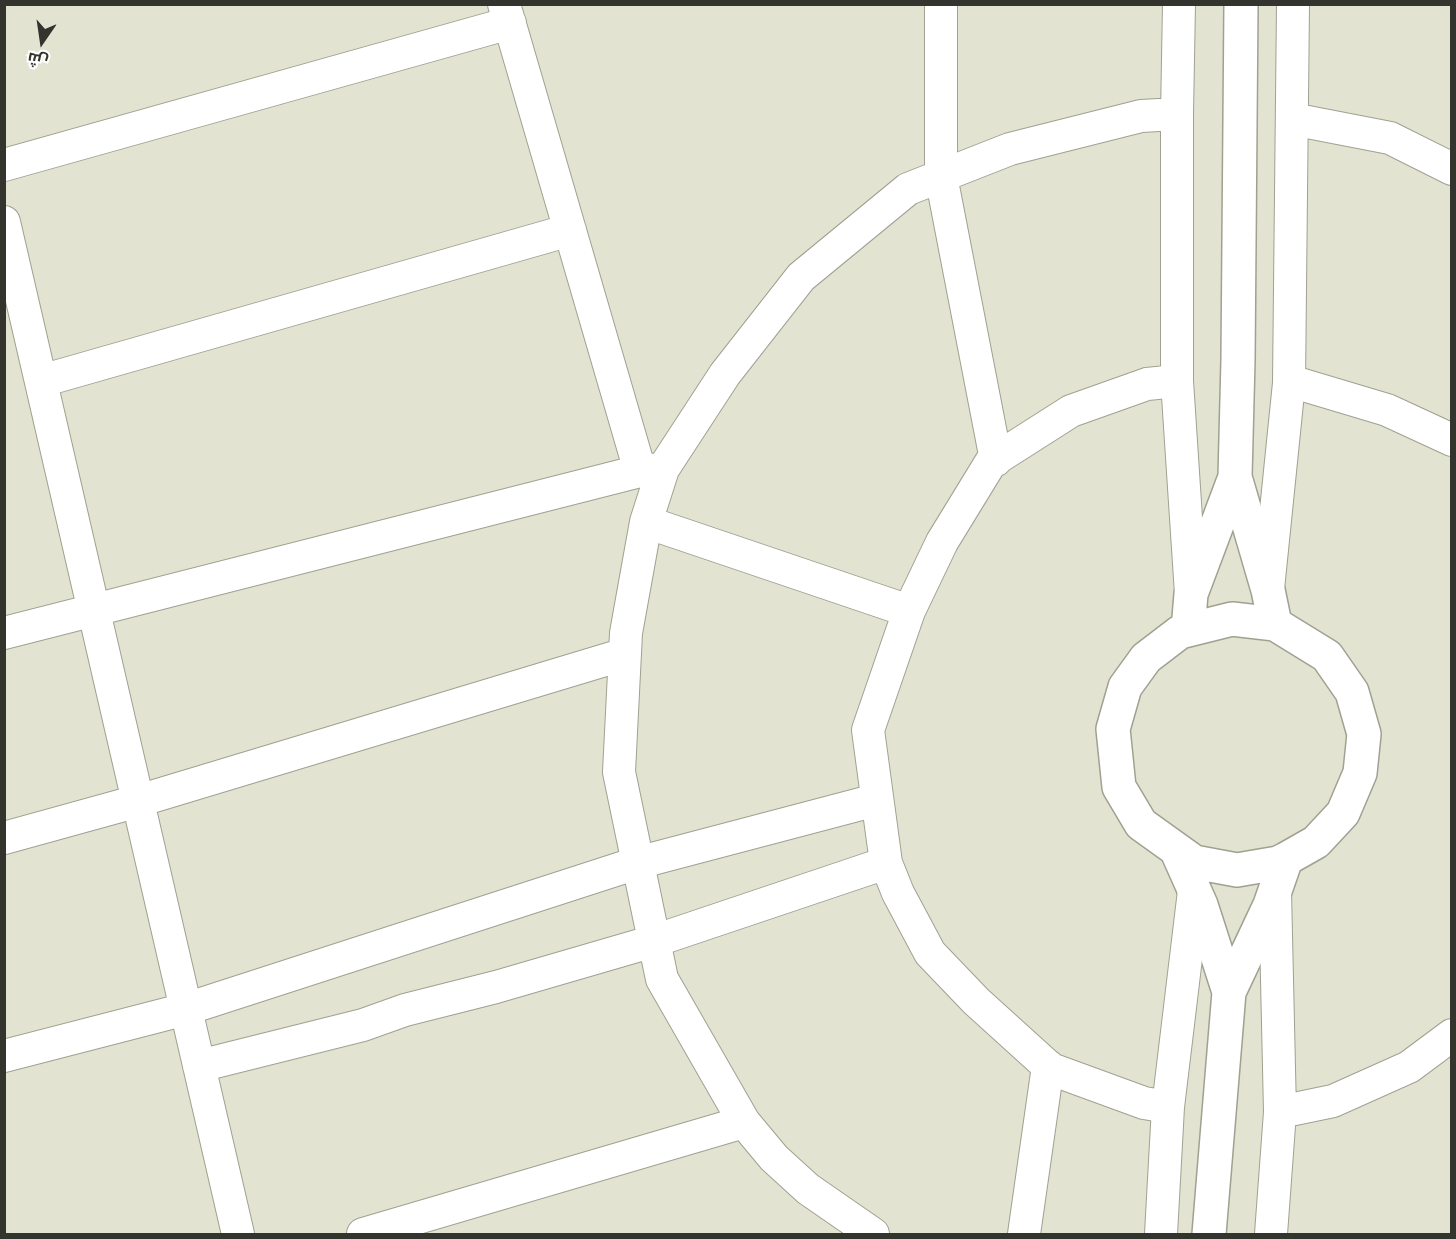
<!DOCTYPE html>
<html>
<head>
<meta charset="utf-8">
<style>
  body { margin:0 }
  #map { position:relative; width:1456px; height:1239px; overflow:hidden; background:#e2e3d1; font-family:"Space Grotesk",Cairo,sans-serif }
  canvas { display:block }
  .frame { position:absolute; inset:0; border:6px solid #33342d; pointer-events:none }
  .north { position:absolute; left:12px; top:12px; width:60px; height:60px; -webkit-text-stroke:4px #fff; paint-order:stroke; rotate:193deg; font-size:16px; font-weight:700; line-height:24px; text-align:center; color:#33342d }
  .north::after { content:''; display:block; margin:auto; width:21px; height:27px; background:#33342d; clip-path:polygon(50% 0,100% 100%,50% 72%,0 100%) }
</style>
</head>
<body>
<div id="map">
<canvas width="1456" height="1239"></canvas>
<div class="frame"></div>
<div class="north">ش</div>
</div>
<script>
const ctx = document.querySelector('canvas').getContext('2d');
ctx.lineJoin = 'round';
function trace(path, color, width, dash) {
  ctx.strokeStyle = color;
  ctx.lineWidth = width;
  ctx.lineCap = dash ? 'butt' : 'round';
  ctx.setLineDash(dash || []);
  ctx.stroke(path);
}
const minor = new Path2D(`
  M 504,4 L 640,471
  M 941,4 L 941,176 L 996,460
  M 1179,4 L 1177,114 L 1177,381 L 1191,594
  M 1292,119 L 1390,138 L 1452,169
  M 4,165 L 510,23
  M 4,222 L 238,1234
  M 41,381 L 570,230
  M 1289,383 L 1300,384 L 1387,410 L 1452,440
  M 646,522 L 909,611
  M 1268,589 L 1289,383 L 1293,4
  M 4,633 L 640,471 L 663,469
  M 4,838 L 138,801 L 625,654
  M 4,1056 L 186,1009 L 637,863 L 876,800
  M 199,1066 L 363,1025 L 405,1010 L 496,987 L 654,941 L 886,863
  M 1168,1107 L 1144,1103 L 1051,1069 L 976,1001 L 930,953 L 898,893 L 886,863 L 868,730 L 909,611 L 942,542 L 991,462 L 1071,411 L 1147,384 L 1177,381
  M 1280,1112 L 1333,1101 L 1409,1067 L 1452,1035
  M 363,1234 L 744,1122
  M 873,1234 L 808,1189 L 774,1158 L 744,1122 L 662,979 L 619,772 L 626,633 L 646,522 L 663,469 L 725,374 L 801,277 L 908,189 L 1010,149 L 1141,116 L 1177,114
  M 1024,1234 L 1048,1066
  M 1161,1234 L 1168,1107 L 1194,891
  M 1271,1234 L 1280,1112 L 1275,891`);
const major = new Path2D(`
  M 1241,4 L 1238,360 L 1235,477 L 1268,590 L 1275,624 L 1327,656 L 1352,692 L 1364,734 L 1360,773 L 1343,813 L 1316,842 L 1286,859 L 1278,863 L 1237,870 L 1194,862 L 1141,824 L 1119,787 L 1113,729 L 1125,687 L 1146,658 L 1180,632 L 1232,619 L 1275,624
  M 1188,630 L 1191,594 L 1235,477
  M 1176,849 L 1201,905 L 1229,992
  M 1209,1234 L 1229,992 L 1270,905 L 1286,859`);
trace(minor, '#a0a191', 34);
trace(major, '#a0a191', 36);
trace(minor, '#fff', 32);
trace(major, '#fff', 33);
</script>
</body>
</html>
